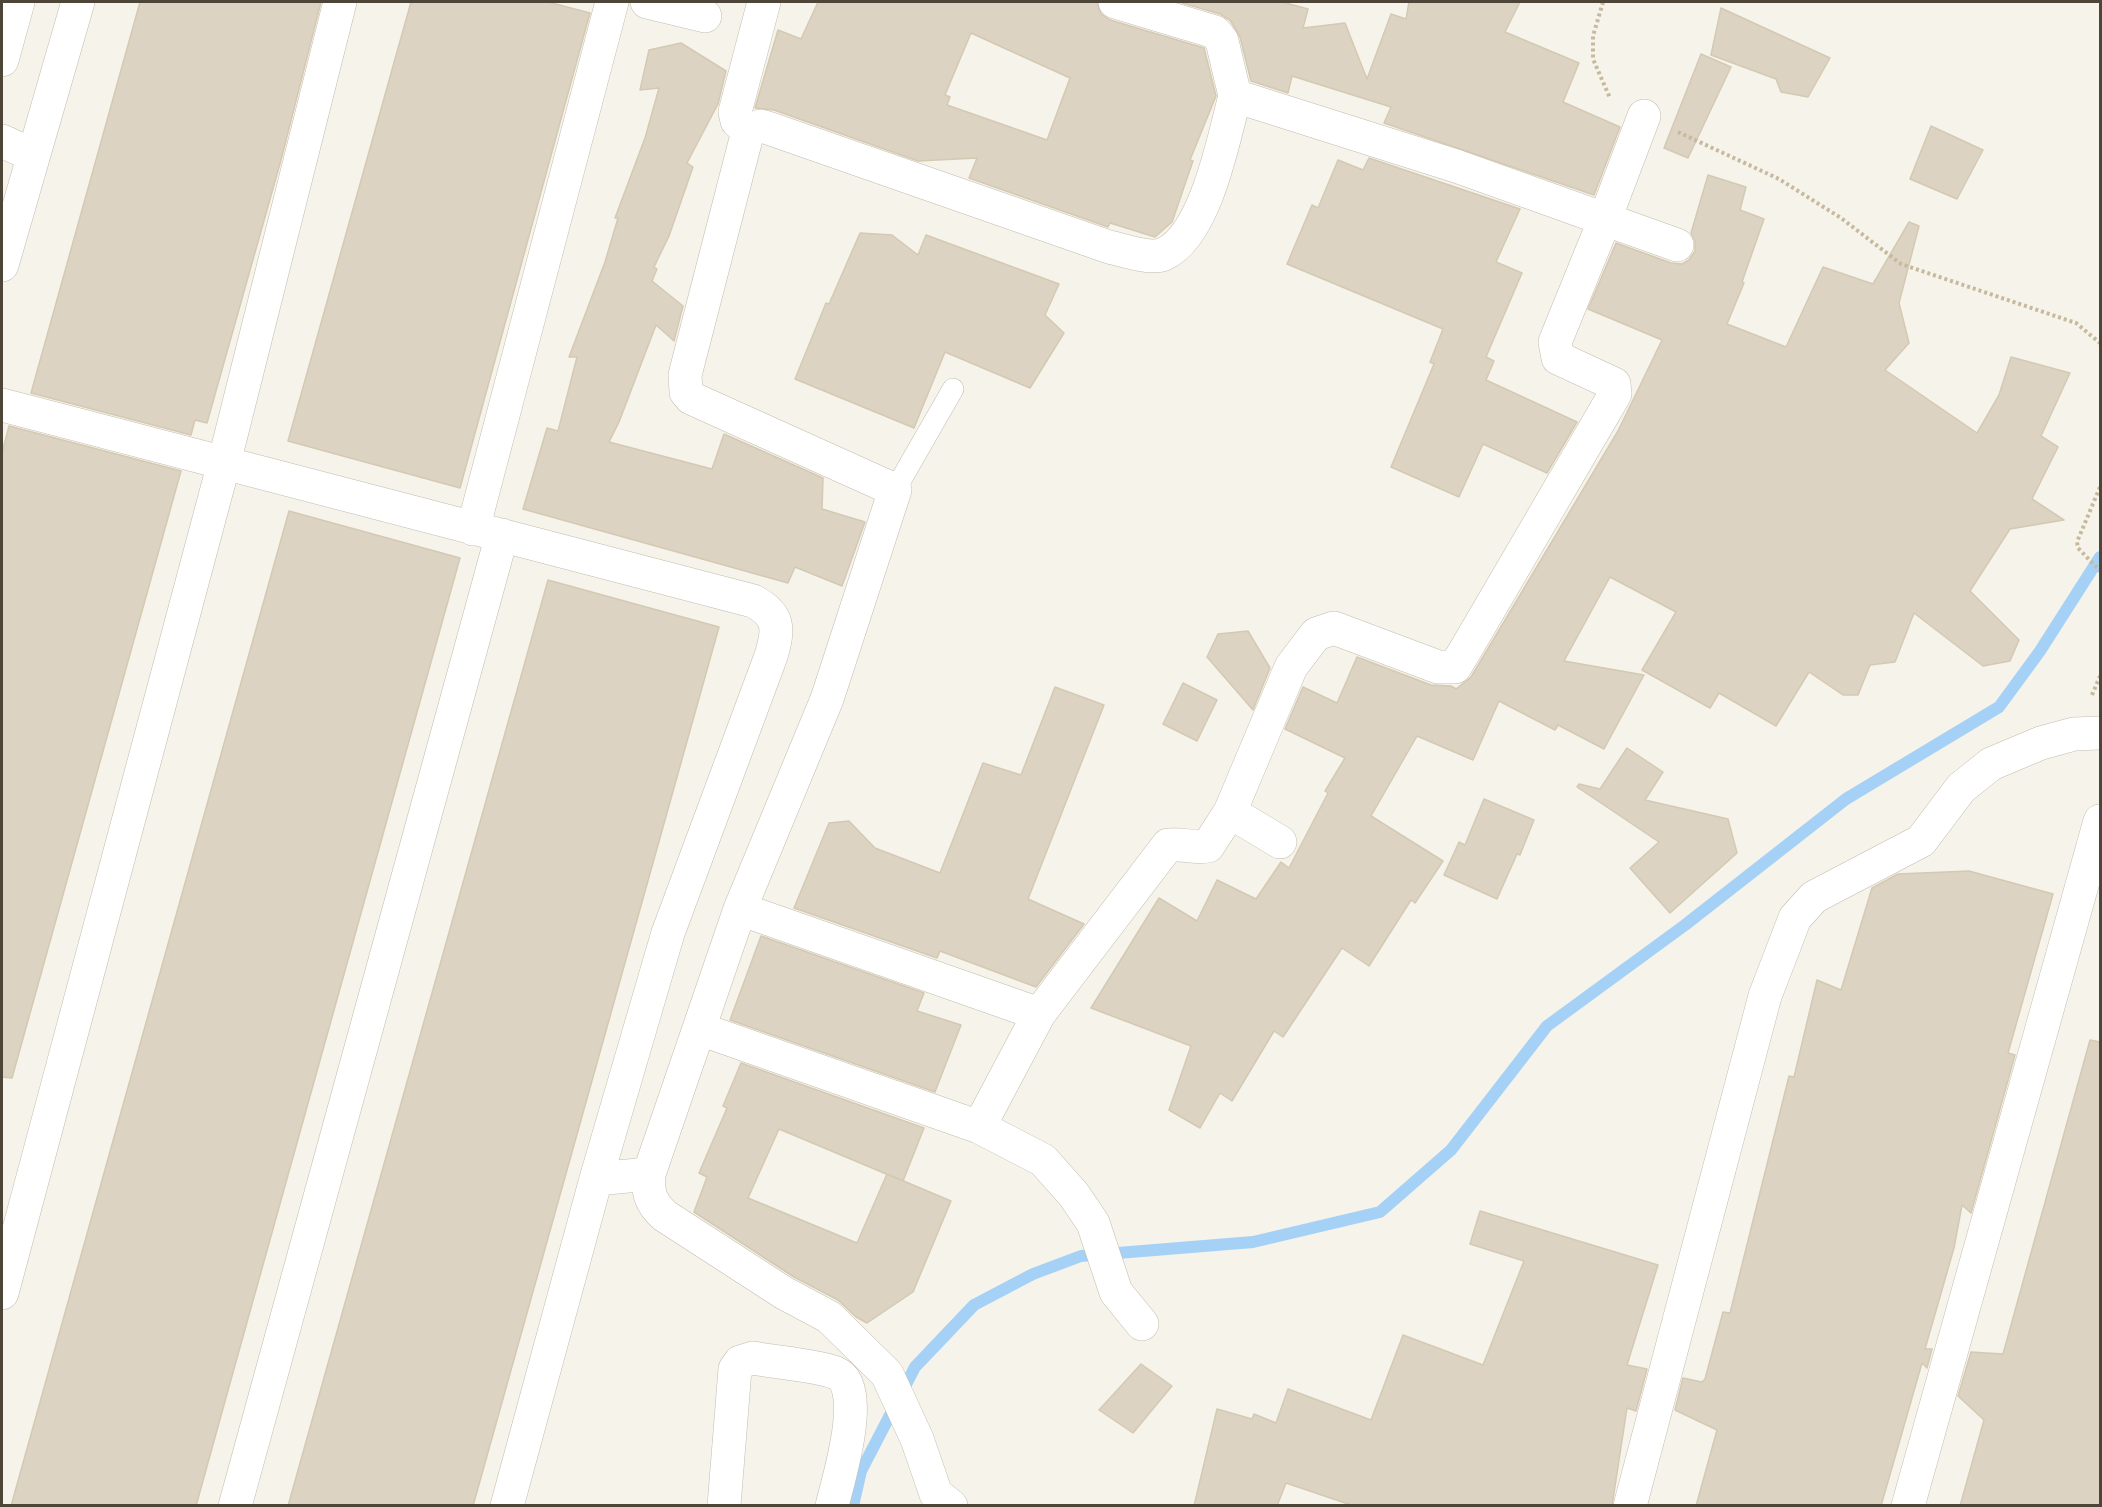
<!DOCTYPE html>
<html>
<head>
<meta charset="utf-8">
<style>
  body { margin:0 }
  #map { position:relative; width:2102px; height:1507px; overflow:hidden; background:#f6f3eb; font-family:"Exo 2",sans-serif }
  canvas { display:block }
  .frame { position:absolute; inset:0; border:3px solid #4c4538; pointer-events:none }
</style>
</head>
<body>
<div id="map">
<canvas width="2102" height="1507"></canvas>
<div class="frame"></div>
</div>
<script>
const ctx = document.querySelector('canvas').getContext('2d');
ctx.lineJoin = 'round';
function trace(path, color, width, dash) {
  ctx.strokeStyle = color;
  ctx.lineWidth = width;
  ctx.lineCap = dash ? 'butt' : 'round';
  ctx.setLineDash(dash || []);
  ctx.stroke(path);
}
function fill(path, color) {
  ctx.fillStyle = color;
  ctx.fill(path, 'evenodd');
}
const stream = new Path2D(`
  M 853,1506 L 861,1471 L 915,1367 L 974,1305 L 1033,1274 L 1081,1256 L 1253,1242 L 1380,1212 L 1451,1150 L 1547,1026 L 1685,925 L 1846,799 L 1999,707 L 2040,651 L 2100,557`);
const building = new Path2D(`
  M 140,2 L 321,2 L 281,160 L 207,423 L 195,420 L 191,435 L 31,393 Z
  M 411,2 L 548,2 L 590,13 L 460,488 L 288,441 Z
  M 818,2 L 1097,2 L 1101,14 L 1110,20 L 1204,48 L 1216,96 L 1190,160 L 1193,161 L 1172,222 L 1155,237 L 1110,223 L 1108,227 L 969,178 L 977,158 L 918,161 L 774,110 L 755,108 L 778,30 L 801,39 ZM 971,33 L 1070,78 L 1047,140 L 947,105 L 950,97 L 945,95 Z
  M 1179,2 L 1282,2 L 1308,9 L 1303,28 L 1345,23 L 1367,79 L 1391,14 L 1406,19 L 1409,2 L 1520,2 L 1505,32 L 1579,63 L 1563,102 L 1620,127 L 1594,195 L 1384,123 L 1391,107 L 1292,76 L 1288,93 L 1251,81 L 1240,37 L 1230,20 L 1220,14 Z
  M 1721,8 L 1830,58 L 1808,97 L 1781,92 L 1776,79 L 1711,55 Z
  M 681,43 L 726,71 L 718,104 L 687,163 L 693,167 L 669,236 L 654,267 L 657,269 L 652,281 L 683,306 L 674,341 L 656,325 L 619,422 L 609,442 L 712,469 L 724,434 L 823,478 L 822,509 L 865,522 L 842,586 L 795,567 L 788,583 L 523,509 L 547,428 L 558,431 L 577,357 L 569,357 L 605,262 L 618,218 L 615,218 L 645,138 L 659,88 L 640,90 L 649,50 Z
  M 1701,54 L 1731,67 L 1688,158 L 1664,148 Z
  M 1931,126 L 1983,150 L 1957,199 L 1910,179 Z
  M 1369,158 L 1520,209 L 1496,262 L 1522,273 L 1486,357 L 1494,361 L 1486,380 L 1577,422 L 1547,473 L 1483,444 L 1459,497 L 1391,467 L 1434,364 L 1430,362 L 1443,329 L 1287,264 L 1312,205 L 1318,208 L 1338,160 L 1363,170 Z
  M 1708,175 L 1746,187 L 1740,210 L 1764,219 L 1742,282 L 1744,283 L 1727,324 L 1786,347 L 1823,267 L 1873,284 L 1909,222 L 1919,226 L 1899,303 L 1909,343 L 1885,370 L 1977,433 L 1999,395 L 2011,357 L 2070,373 L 2041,436 L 2058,447 L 2032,499 L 2064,520 L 2010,529 L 1970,591 L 2019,640 L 2010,661 L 1983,666 L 1914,613 L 1895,662 L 1870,665 L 1858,695 L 1843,695 L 1809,672 L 1776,726 L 1719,693 L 1710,708 L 1642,670 L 1676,612 L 1610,577 L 1564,661 L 1644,675 L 1604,749 L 1558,725 L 1555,730 L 1499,701 L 1473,760 L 1417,736 L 1371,816 L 1443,861 L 1415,903 L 1411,900 L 1369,966 L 1342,948 L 1283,1037 L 1274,1031 L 1232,1101 L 1220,1093 L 1200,1128 L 1169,1110 L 1191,1046 L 1091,1008 L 1159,898 L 1197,921 L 1217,880 L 1256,899 L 1281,862 L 1289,868 L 1328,793 L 1325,791 L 1345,758 L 1285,729 L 1303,687 L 1337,703 L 1357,657 L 1431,685 L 1451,686 L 1456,689 L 1471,677 L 1618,431 L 1662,340 L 1588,309 L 1616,243 L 1671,263 L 1682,264 L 1689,260 L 1695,251 L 1695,241 L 1691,233 Z
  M 860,233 L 892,235 L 918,255 L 926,235 L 1059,284 L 1045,315 L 1064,333 L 1030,388 L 945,352 L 914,428 L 795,379 L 826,303 L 829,304 Z
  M 9,426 L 181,471 L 12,1078 L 2,1077 L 2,453 Z
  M 289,511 L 460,558 L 227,1394 L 196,1506 L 11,1506 Z
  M 548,580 L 719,627 L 485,1463 L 473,1506 L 288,1506 Z
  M 1248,631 L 1270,668 L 1253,710 L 1207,657 L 1218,634 Z
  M 1183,683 L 1217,700 L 1197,741 L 1163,724 Z
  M 1055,687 L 1104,705 L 1028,899 L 1084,924 L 1036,987 L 940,951 L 937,958 L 794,908 L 829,823 L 849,821 L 875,848 L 940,873 L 983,763 L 1021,775 Z
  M 1627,748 L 1663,772 L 1645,800 L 1728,819 L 1737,853 L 1670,913 L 1630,868 L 1659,842 L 1577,787 L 1579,784 L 1600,789 Z
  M 1484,799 L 1534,820 L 1520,855 L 1517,854 L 1497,899 L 1444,875 L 1459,842 L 1465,845 Z
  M 1969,871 L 2053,894 L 2008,1053 L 2015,1055 L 1971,1213 L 1962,1205 L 1954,1248 L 1925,1349 L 1932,1349 L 1927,1368 L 1922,1363 L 1881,1506 L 1696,1506 L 1717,1430 L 1675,1410 L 1683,1378 L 1702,1382 L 1705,1379 L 1723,1312 L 1730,1313 L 1789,1076 L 1794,1077 L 1817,980 L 1841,990 L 1872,888 L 1898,874 Z
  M 761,936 L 924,993 L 917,1011 L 961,1025 L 935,1092 L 730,1020 Z
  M 2090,1040 L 2100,1042 L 2100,1506 L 1960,1506 L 1984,1420 L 1958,1396 L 1971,1352 L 2003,1354 Z
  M 741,1063 L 924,1128 L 903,1181 L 779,1129 L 748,1198 L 857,1243 L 887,1174 L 951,1201 L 913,1292 L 867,1323 L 856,1317 L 838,1300 L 794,1277 L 694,1212 L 707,1177 L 699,1173 L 727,1108 L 723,1106 Z
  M 1480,1211 L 1658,1265 L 1627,1365 L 1647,1369 L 1636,1411 L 1627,1408 L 1612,1506 L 1354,1506 L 1286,1483 L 1277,1506 L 1194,1506 L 1217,1409 L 1252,1419 L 1254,1414 L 1276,1423 L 1288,1389 L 1371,1420 L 1403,1335 L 1483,1365 L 1524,1261 L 1470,1244 Z
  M 1141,1364 L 1172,1386 L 1133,1433 L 1099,1410 Z`);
const path = new Path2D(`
  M 1603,2 L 1593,36 L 1593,59 L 1610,98
  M 1678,132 L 1779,179 L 1841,218 L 1901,264 L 2076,323 L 2100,343
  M 2100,487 L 2077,542 L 2078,548 L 2100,571
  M 2092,695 L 2100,676`);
const service = new Path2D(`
  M 895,490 L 953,389`);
const minor = new Path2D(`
  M 647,2 L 705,16
  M 1115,2 L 1215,32 L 1222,41 L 1235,96
  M 2,60 L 18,2
  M 748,131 L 737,121 L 735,112 L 764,2
  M 2,141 L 32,155
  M 2,265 L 78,2
  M 2,405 L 753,601 C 780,615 779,629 771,656 L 668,933 L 596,1179 L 507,1506
  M 473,529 L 612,2
  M 1230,812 L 1280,842
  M 740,909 L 1039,1014
  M 700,1029 L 979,1127 L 1043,1160 L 1074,1195 L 1093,1223 L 1116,1292 L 1142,1324
  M 979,1127 L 1039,1014 L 1168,845 C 1182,843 1194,849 1208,846 L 1230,812 L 1291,667 L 1316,634 L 1334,628 L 1438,667 L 1455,667 L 1466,649 L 1615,394 L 1614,384 L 1558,358 L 1555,342 L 1605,219 L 1644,116
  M 649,1174 L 740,909 L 827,699 L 895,490 L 691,398 L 686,392 L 685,375 L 748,131 L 761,126 L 768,128 L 1109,247 C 1124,250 1150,260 1164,254 C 1206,235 1224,137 1235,96 L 1456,166 L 1677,245
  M 596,1179 L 649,1174 C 647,1192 651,1204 665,1216 L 784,1293 L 829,1317 L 887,1374 L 917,1439 L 936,1494 L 951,1506
  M 2,1293 L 224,463 L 340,2
  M 235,1506 L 502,535
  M 724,1506 L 735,1369 L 740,1362 L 753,1358 C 773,1362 820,1366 836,1373 C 868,1387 838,1480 832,1506
  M 1630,1506 L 1765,996 L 1795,918 L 1814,897 L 1921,841 L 1961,788 L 1991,764 L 2041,743 L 2074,734 L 2100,733
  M 1908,1506 L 2100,821`);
trace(stream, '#a5d1f6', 12);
fill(building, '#dcd3c2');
trace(building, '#d4c9b2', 1.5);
trace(service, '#c3bcac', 22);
trace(minor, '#c3bcac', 34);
trace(path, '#c6b99d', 4, [3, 3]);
trace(service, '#fff', 21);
trace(minor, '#fff', 33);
</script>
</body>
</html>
